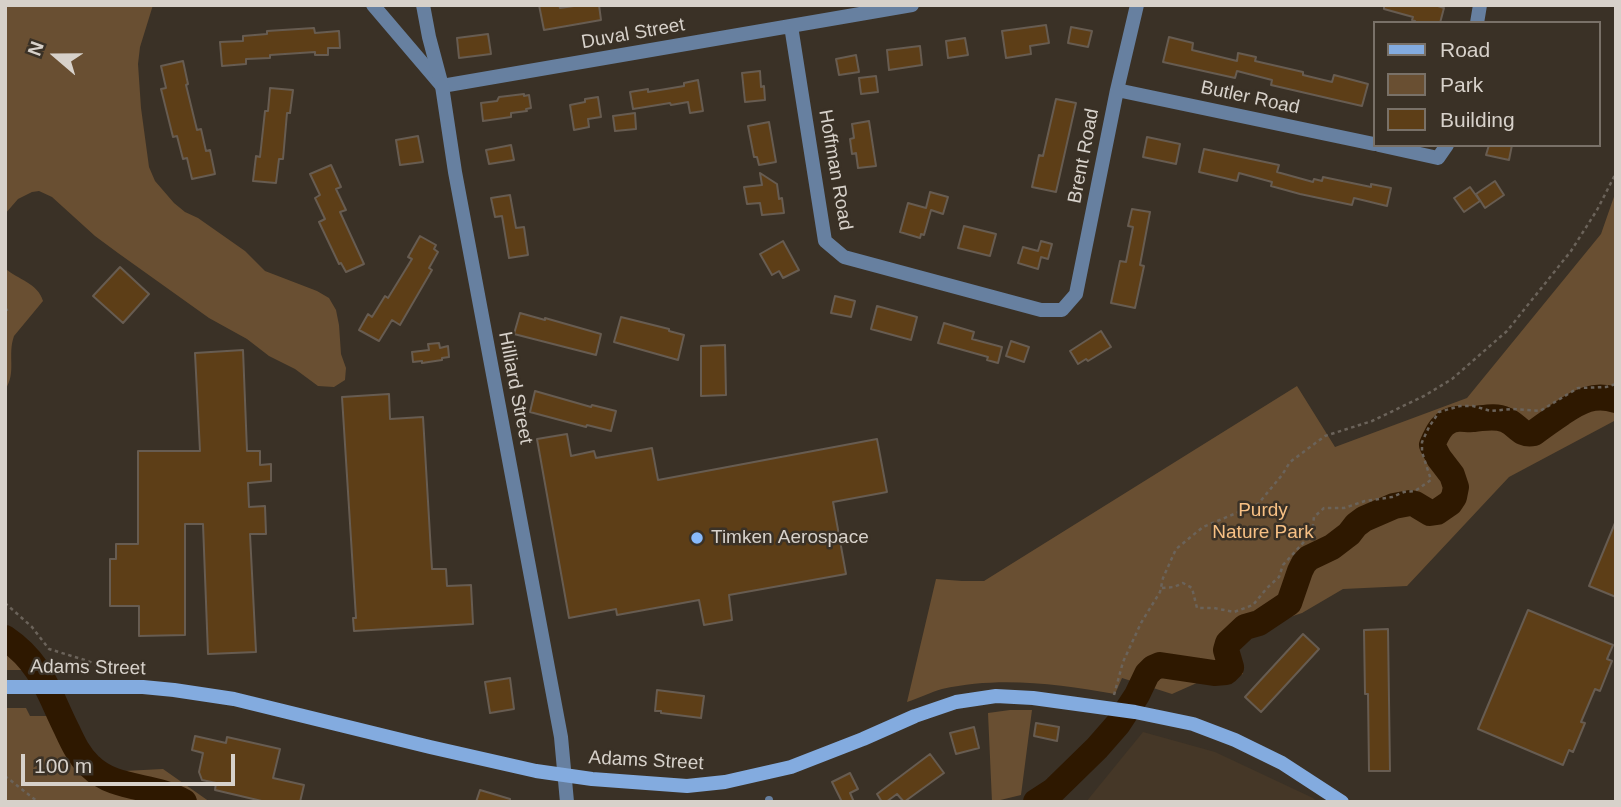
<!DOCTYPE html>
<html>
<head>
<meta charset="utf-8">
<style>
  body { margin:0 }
  #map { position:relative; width:1621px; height:807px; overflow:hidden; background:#3a3126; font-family:Arial,sans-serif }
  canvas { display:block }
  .frame { position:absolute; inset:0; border:7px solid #d7d1ca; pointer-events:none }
  .legend { position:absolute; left:1373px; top:21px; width:228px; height:126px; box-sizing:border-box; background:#3a3126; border:2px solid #797168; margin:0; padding:9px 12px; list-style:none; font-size:21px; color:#d7d1ca }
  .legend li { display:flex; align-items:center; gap:14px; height:35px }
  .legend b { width:35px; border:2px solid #797168 }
  .north { position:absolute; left:21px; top:21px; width:70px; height:70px; -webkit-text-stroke:5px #3a3126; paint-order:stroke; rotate:290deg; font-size:19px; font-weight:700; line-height:28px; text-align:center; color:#d7d1ca }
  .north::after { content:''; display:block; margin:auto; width:24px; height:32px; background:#d7d1ca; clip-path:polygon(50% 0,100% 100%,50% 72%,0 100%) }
  .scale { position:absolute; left:21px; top:754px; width:214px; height:32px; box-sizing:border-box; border:4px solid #d7d1ca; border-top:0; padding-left:9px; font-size:21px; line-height:24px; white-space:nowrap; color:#d7d1ca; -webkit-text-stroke:5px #3a3126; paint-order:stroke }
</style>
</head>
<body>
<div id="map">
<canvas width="1621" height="807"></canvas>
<div class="frame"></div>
<ul class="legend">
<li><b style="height:9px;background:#83abdf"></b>Road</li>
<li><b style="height:19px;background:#694f32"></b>Park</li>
<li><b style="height:19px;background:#5d3e17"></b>Building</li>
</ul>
<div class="north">N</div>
<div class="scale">100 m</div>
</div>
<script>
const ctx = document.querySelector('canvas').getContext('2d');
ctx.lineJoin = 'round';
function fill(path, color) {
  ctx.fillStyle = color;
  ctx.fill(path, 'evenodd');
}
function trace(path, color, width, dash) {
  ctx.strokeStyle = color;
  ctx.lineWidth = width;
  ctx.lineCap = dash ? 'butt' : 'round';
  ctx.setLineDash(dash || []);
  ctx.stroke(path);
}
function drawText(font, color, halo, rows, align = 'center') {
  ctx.font = font + ' Arial,sans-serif';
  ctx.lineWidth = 5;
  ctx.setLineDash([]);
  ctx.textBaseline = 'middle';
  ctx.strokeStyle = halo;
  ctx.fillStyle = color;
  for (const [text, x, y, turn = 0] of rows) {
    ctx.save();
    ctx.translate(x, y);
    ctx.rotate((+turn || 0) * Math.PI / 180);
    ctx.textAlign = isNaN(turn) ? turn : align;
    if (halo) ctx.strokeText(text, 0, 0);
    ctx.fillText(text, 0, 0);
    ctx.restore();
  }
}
const built = new Path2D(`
  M 1143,732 L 1215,752 L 1313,798 L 1317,802 L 1086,802 Z`);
const green = new Path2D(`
  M 5,5 L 153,5 L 140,47 L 138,64 L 141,108 L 149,167 L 155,181 L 174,203 L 185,212 L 198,218 L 245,251 L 265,271 L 317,291 L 329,298 L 336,310 L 339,325 L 341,354 L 346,368 L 345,380 L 334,387 L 318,386 L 295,369 L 269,356 L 247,339 L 209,318 L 118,253 L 95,236 L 52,197 L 39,191 L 32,192 L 18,199 L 5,214 Z
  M 1616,191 L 1616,420 L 1509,477 L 1407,586 L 1343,589 L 1302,613 L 1257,628 L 1239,631 L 1238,644 L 1243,674 L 1224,679 L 1199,682 L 1172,694 L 1122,678 L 1115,694 C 1058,684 1000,676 942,689 C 931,692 919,698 907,702 L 936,579 L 962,581 L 984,581 L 1297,386 L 1335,447 L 1467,398 L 1601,234 Z
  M 5,268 C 18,280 38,283 43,301 L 14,336 C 7,356 17,372 5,390 Z
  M 5,638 L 27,655 L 38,670 L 5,670 Z
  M 5,708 L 26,708 L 30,716 L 55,716 L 104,772 L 163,769 L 210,802 L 5,802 Z
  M 1010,710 L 1032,710 L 1021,795 L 992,802 L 988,713 Z`);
const river = new Path2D(`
  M 5,638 C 42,663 48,692 67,730 C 73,743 79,756 90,766 C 115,791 154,784 184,802
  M 1036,802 L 1053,791 L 1097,748 L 1118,724 L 1137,695 L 1147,674 L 1153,668 L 1160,665 L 1214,673 L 1226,672 L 1231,667 L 1226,650 L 1228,643 L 1245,627 L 1259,623 L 1289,603 L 1300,571 L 1304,563 L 1309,558 L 1332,547 L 1349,534 L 1356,525 L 1364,519 L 1394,506 L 1410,503 L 1415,504 L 1430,513 L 1437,512 L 1450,503 L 1454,497 L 1456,487 L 1452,475 L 1439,458 L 1432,445 C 1437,433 1443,420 1457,419 C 1463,418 1468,420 1474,419 C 1485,418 1495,415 1506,420 C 1518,425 1520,436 1534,433 C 1543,426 1552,420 1562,413 C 1580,401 1594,393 1616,400`);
const building = new Path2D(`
  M 539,5 L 559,5 L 560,8 L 581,5 L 599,5 L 601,20 L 544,30 Z
  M 1384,5 L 1435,5 L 1444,8 L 1440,23 L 1414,23 L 1415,21 L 1412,20 L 1413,17 L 1384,9 Z
  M 1046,25 L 1049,43 L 1030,46 L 1031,54 L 1006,58 L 1002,31 Z
  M 1071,27 L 1092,31 L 1088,47 L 1068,43 Z
  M 314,28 L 315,33 L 339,31 L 340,48 L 328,48 L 328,55 L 315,55 L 315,52 L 270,55 L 270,58 L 246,59 L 246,64 L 222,66 L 220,42 L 243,41 L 243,36 L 267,34 L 267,31 Z
  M 488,34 L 491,54 L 459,58 L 457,38 Z
  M 1169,37 L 1193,43 L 1192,50 L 1237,61 L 1238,53 L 1256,57 L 1255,61 L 1303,72 L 1303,75 L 1332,82 L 1334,75 L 1368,84 L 1362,106 L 1271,85 L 1272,80 L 1237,71 L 1235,78 L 1163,62 Z
  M 965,38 L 968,55 L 948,58 L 946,41 Z
  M 920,46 L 922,65 L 889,70 L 887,50 Z
  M 856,55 L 859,72 L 839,75 L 836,59 Z
  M 183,61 L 188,84 L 186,85 L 197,130 L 201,129 L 206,151 L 210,150 L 215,174 L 192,179 L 187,158 L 183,159 L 177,136 L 173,137 L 161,89 L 166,88 L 161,66 Z
  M 760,71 L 761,87 L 764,86 L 765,100 L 745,102 L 742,73 Z
  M 876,76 L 878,92 L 861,94 L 859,78 Z
  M 698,80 L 703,111 L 690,113 L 688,102 L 671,105 L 670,103 L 633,109 L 630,92 L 648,89 L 648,92 L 684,86 L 684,83 Z
  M 270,88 L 293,90 L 290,113 L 287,113 L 283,159 L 279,159 L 276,183 L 253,181 L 256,156 L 260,157 L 265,111 L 268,111 Z
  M 524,94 L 524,96 L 529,95 L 531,108 L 526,109 L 527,111 L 511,113 L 511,117 L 483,121 L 481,103 L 497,101 L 499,97 Z
  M 598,97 L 601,117 L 588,119 L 589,127 L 574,130 L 570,105 L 585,102 L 585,99 Z
  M 1056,99 L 1076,103 L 1056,192 L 1032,187 L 1039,155 L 1043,156 Z
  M 635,113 L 636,129 L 615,131 L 613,116 Z
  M 869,121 L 876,166 L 858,168 L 856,153 L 852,154 L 850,139 L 854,138 L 852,124 Z
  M 769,122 L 776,162 L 759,165 L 757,157 L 754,157 L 748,126 Z
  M 418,136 L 423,162 L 400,165 L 396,140 Z
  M 1147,137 L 1180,144 L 1176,164 L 1143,157 Z
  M 511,145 L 514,160 L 489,164 L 486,150 Z
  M 1489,145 L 1512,145 L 1509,160 L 1486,155 Z
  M 1204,149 L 1279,165 L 1277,172 L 1313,182 L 1314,179 L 1322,181 L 1323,177 L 1371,187 L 1371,184 L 1391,188 L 1387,206 L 1354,198 L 1352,205 L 1300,194 L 1271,186 L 1272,182 L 1239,173 L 1237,181 L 1199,172 Z
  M 331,165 L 341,187 L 336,189 L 346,210 L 340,212 L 364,264 L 346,272 L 341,263 L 339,264 L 319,222 L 325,219 L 315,198 L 320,195 L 310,174 Z
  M 760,173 L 777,184 L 779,199 L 782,198 L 784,213 L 762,215 L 760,203 L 747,204 L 744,187 L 762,185 Z
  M 1495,181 L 1504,195 L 1485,208 L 1476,194 Z
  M 1470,187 L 1480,201 L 1464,212 L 1454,198 Z
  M 930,192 L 948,197 L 943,214 L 931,210 L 924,235 L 921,234 L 920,238 L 900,232 L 908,203 L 926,208 Z
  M 510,195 L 516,228 L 524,227 L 528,255 L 509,258 L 502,216 L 495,217 L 491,198 Z
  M 1132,209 L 1150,212 L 1140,265 L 1144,266 L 1135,308 L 1111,303 L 1120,261 L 1126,262 L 1133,227 L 1128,226 Z
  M 964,226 L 996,234 L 990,256 L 958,248 Z
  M 420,236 L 436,245 L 434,249 L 438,252 L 429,268 L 432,270 L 400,325 L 392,320 L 379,341 L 359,330 L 368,314 L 372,317 L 385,296 L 388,298 L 412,259 L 408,257 Z
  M 783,241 L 799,270 L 783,278 L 779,271 L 772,275 L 760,254 Z
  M 1041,241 L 1052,244 L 1048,259 L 1041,257 L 1038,269 L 1018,263 L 1023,247 L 1038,251 Z
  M 120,267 L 149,294 L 123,323 L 93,296 Z
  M 835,296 L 855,301 L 851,317 L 831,313 Z
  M 877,306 L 917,317 L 911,340 L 871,329 Z
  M 520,313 L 545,320 L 545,318 L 601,334 L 596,355 L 514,334 Z
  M 621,317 L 669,329 L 669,331 L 684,335 L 678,360 L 614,342 Z
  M 944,323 L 974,332 L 972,339 L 1002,347 L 998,363 L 987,360 L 988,357 L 938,343 Z
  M 1101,331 L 1111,347 L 1088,361 L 1086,359 L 1078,364 L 1070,351 Z
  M 1011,341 L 1029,347 L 1024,362 L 1006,356 Z
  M 439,343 L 440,348 L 448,346 L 449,357 L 442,358 L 442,360 L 422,363 L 422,361 L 413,362 L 412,352 L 429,350 L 428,344 Z
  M 725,345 L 726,395 L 701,396 L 701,346 Z
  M 243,350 L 247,451 L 260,451 L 260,465 L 271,464 L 271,481 L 248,483 L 249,507 L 265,506 L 266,534 L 250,534 L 256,652 L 208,654 L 203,524 L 185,524 L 185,635 L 139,636 L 139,606 L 110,606 L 110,559 L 116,559 L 116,544 L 138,544 L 138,451 L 200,451 L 195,353 Z
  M 535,391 L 591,407 L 592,405 L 616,411 L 611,431 L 587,425 L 586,427 L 530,412 Z
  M 389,394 L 390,419 L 423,417 L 432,569 L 446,569 L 447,586 L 471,585 L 473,624 L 354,631 L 353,618 L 356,618 L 342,397 Z
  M 567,434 L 571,456 L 594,451 L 596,458 L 652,448 L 658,480 L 877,439 L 887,492 L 833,502 L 846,574 L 729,595 L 732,620 L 704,625 L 699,600 L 617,615 L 616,609 L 569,618 L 537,439 Z
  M 1615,523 L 1616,523 L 1616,597 L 1589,586 Z
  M 1528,610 L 1613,645 L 1607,659 L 1612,661 L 1600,691 L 1595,689 L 1581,722 L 1585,723 L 1573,752 L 1569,750 L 1563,765 L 1478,729 Z
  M 1388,629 L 1390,771 L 1369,771 L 1368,694 L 1365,694 L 1364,630 Z
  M 1303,634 L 1319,649 L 1261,712 L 1245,697 Z
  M 510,678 L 514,709 L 490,713 L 485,682 Z
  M 657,690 L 704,696 L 701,718 L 661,713 L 661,711 L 655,711 Z
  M 1036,723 L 1059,727 L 1057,741 L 1034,736 Z
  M 974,727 L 979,748 L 956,754 L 950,733 Z
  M 195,736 L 226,743 L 227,737 L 280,749 L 273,778 L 304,785 L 300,802 L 266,802 L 215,790 L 216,783 L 202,780 L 199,772 L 203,753 L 192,750 Z
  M 930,754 L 944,773 L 904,802 L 897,794 L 886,802 L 882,802 L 877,794 Z
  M 850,773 L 858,789 L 850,793 L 854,802 L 842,802 L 832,782 Z
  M 480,790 L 510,799 L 510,802 L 476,802 Z`);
const path = new Path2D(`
  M 5,308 L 7,310 L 5,318
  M 1162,588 L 1174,587 L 1183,583 L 1192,588 L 1197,608 L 1214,608 L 1234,612 L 1253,605 L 1267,588 L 1279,577 L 1283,565 L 1312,533 L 1314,517 L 1324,508 L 1344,508 L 1365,501 L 1392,497 L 1404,492 L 1415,491 L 1431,480 L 1422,452 L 1422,442 L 1429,427 L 1439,412 L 1460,406 L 1473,406 L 1491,411 L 1512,409 L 1540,411 L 1578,388 L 1606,387 L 1616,384
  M 5,603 L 32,627 L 49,649 L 88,661 L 96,665 L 96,671
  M 1114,695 L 1123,662 L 1141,623 L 1160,592 L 1163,578 L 1176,549 L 1203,527 L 1258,504 L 1282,475 L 1290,462 L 1325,436 L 1372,421 L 1424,396 L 1452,379 L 1507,331 L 1571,251 L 1597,210 L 1616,173
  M 5,776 L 38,802`);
const service = new Path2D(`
  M 769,802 L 769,800`);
const minor = new Path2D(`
  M 373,5 L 442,86 L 912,5
  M 1477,23 L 1480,5
  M 791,26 L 825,241 L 844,257 L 1041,310 L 1062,310 L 1076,294 L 1117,90 L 1137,5
  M 1117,90 L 1374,144
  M 1379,145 L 1438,158 L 1447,145`);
const tertiary = new Path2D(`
  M 423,5 L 429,37 L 442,86 L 455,172 L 561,737 L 567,802`);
const secondary = new Path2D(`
  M 5,687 L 143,687 L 174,690 L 234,699 L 430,747 L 536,771 L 592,779 L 687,786 L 725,782 L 791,767 L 863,739 L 915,716 L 956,702 L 996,696 L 1033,698 L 1135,712 L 1193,724 L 1235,740 L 1282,763 L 1342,802`);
const markers = [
  [697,538,7,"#88bafc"]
];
const streetNames = [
  ["Duval Street",633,34,-10],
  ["Butler Road",1250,98,12],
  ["Brent Road",1084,156,-79],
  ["Hoffman Road",835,170,80],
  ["Hilliard Street",515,388,79],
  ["Adams Street",88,668,1],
  ["Adams Street",646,761,3]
];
const parkNames = [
  ["Purdy",1263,511],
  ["Nature Park",1263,533]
];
const poiNames = [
  ["Timken Aerospace",711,538]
];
fill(built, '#453727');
fill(green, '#694f32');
trace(river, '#2e1800', 26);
fill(building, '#5d3e17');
trace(building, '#675c51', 2);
trace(path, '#6b635a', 2.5, [3.5, 3.5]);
trace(service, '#6780a0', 8);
trace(minor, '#6780a0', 14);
trace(tertiary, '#6780a0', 14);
trace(secondary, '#83abdf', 14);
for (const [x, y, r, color] of markers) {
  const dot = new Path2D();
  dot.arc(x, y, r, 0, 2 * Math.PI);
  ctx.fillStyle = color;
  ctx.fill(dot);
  trace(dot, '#3a3126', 2.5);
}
drawText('19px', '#d7d1ca', '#3a3126', streetNames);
drawText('19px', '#f7c084', '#3a3126', parkNames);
drawText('19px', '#d7d1ca', '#3a3126', poiNames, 'left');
</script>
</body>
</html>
